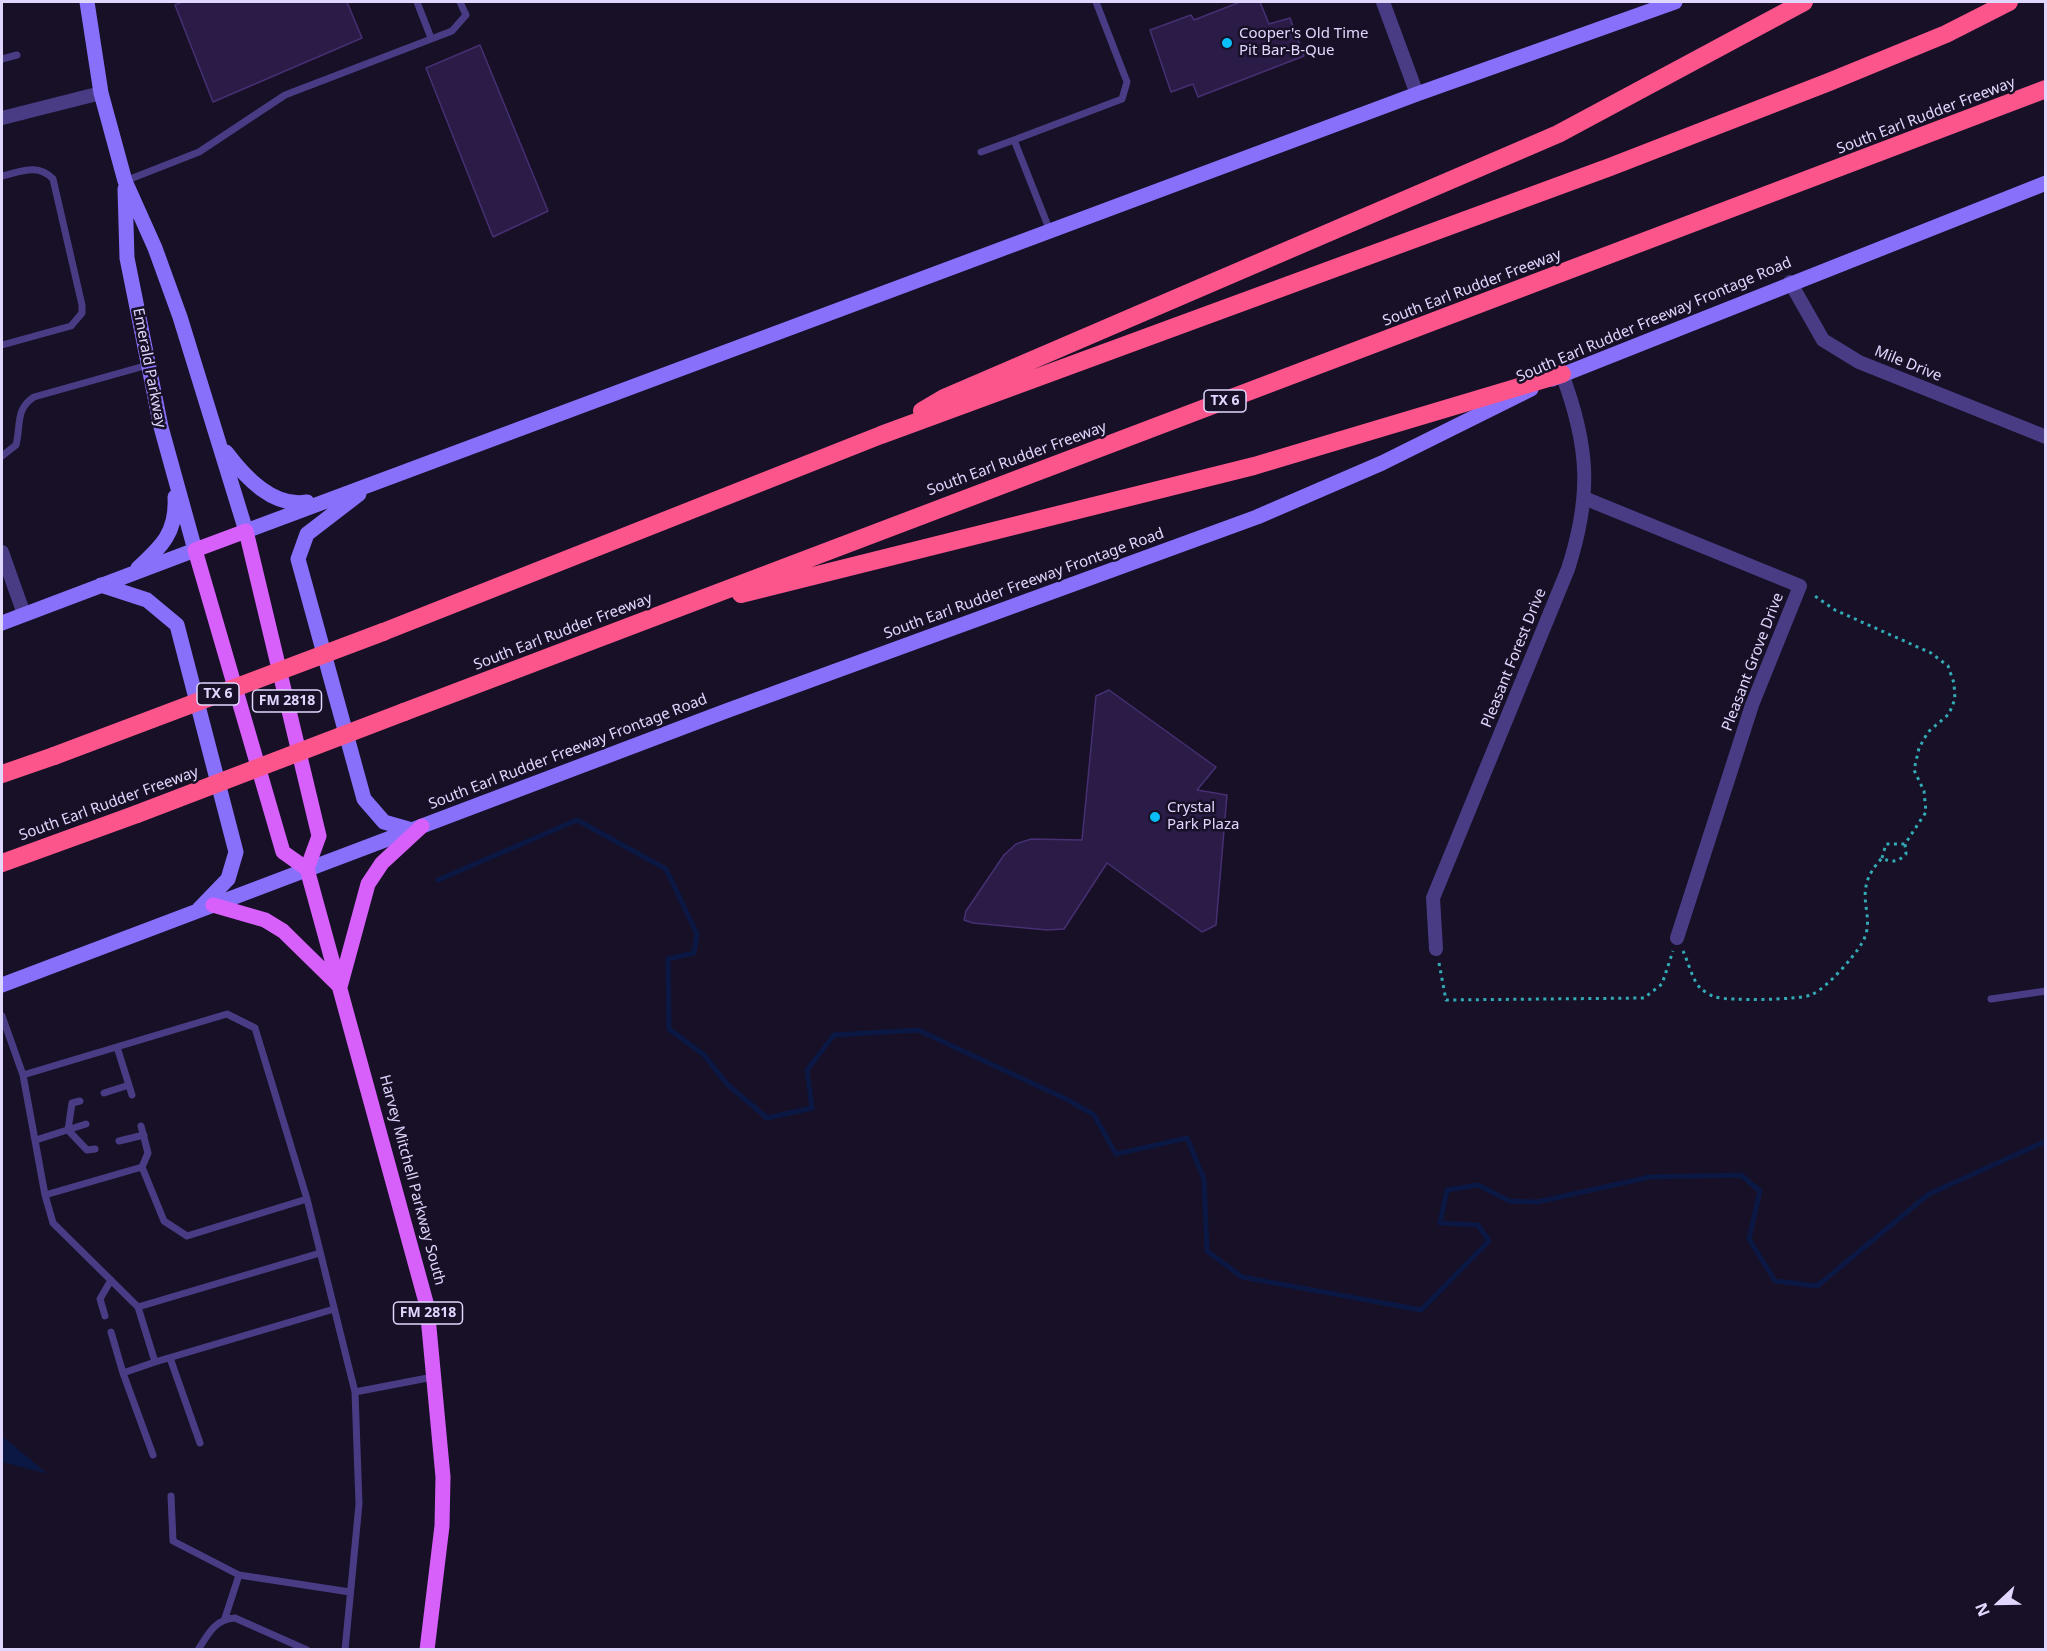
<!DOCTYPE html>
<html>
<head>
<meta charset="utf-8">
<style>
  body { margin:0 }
  #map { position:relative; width:2047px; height:1651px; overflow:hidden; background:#171026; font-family:"Noto Sans",sans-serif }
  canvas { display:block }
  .frame { position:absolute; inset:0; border:3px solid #e1d6fe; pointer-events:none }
  .north { position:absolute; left:1969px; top:1573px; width:60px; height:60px; -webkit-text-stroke:4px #171026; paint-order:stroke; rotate:248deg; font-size:16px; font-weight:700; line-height:24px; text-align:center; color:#e1d6fe }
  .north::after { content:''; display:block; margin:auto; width:21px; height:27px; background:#e1d6fe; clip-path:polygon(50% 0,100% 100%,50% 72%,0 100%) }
</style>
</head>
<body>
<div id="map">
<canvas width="2047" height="1651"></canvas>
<div class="frame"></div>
<div class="north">N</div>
</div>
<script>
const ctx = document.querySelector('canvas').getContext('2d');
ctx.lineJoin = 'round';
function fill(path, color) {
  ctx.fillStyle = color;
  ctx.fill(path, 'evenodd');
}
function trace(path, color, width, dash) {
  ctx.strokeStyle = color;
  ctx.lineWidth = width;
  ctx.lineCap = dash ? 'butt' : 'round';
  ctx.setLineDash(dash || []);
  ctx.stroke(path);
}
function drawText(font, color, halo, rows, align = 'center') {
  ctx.font = font + ' "Noto Sans",sans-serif';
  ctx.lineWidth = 5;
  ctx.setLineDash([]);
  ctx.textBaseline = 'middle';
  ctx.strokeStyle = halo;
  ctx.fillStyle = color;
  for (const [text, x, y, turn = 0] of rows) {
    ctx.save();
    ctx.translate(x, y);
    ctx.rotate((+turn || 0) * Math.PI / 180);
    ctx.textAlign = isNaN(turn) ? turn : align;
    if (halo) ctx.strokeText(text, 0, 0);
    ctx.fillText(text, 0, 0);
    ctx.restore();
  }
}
const water = new Path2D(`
  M 2,1436 L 48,1474 L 2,1462 Z`);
const stream = new Path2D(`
  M 438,880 L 577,820 L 666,869 L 697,934 L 694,953 L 668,959 L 669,1029 L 704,1055 L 727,1084 L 767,1118 L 812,1108 L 807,1070 L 834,1035 L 918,1030 L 1068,1100 L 1094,1115 L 1116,1154 L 1187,1138 L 1204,1179 L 1207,1251 L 1242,1277 L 1421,1310 L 1489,1241 L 1478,1225 L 1440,1223 L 1447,1190 L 1478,1185 L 1509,1201 L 1537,1202 L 1650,1177 L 1741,1175 L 1760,1191 L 1749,1239 L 1775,1281 L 1817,1286 L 1929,1194 L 2046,1141`);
const building = new Path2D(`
  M 182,2 L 347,2 L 362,38 L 213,102 L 175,5 Z
  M 1240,2 L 1260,2 L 1269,24 L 1290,18 L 1304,56 L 1198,97 L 1193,84 L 1171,92 L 1150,30 L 1191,15 L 1194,20 Z
  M 480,45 L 548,211 L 493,237 L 426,68 Z
  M 1109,690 L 1216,767 L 1197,790 L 1227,795 L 1216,925 L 1202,932 L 1107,863 L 1064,929 L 1047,930 L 973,923 L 964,920 L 966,911 L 1004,855 L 1016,844 L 1031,839 L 1082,840 L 1096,696 Z`);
const path = new Path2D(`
  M 1882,858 L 1886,844 L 1905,844
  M 1683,951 C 1688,961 1692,979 1700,988 C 1704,991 1711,996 1715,997 C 1730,1001 1797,1000 1811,995 C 1827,988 1853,958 1862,943 C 1879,914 1848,894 1882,858 C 1892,863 1898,862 1906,854 L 1905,844 L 1926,812 L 1924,791 L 1914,770 L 1919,748 L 1928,732 L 1949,714 L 1955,699 L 1954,683 L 1948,666 L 1931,653 L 1835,610 L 1812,594
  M 1439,963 L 1446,1000 L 1644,998 L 1662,984 L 1673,951`);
const lane = new Path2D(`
  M 417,2 L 431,38
  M 2,59 L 17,55
  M 981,152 L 1014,140
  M 2,176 C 20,172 38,163 53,179 L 82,305 L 82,313 L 71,326 L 2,345
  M 125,181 L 199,152 L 285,95 L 452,31 L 466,15 L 460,2
  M 1050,231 L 1014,140 L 1122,99 L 1127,82 L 1096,2
  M 2,456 L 16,445 C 21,426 15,409 34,397 L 148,365
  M 1991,999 L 2046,991
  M 2,1016 L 23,1075 L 45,1195 L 142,1167 L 164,1221 L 187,1236 L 307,1199 L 255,1028 L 227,1014 L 23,1075
  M 117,1047 L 132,1095
  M 104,1093 L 129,1085
  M 80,1101 L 72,1103 L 68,1130 L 87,1150 L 95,1149
  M 141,1126 L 148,1153 L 142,1167
  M 36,1140 L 86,1124
  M 119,1141 L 144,1135
  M 45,1195 L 53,1223 L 138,1307 L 320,1253
  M 307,1199 L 355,1392 L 433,1377
  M 138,1307 L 155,1362 L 334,1309
  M 105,1316 L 100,1299 L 111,1280
  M 111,1332 L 123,1373
  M 170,1358 L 200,1443
  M 153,1455 L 123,1373 L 155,1362
  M 171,1496 L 173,1541 L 239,1575
  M 225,1618 L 239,1575 L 350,1592
  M 198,1650 C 208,1634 215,1619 235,1618 L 307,1650
  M 345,1650 L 359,1504 L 355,1392`);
const street = new Path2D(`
  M 1383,2 L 1417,94
  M 2,118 L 101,93
  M 1790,282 L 1823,340 L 1859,362 L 2046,437
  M 1584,498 L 1800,586 L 1752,705 L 1677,938
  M 2,552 L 24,614
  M 1436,949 L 1433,898 L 1568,569 C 1592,495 1589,446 1562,374`);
const secondary = new Path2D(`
  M 87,2 L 101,93 L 125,181 L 155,248 L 180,317 L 246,531 L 1417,94 L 1675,2
  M 1552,379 L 2046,183
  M 226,452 C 245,477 273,508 307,502
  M 359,494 L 307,534 L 298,559 L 364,799 L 384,822 L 412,830
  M 138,568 C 162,546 177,532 175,497
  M 101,585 L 147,600 L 177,625 L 236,852 L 228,879 L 199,909
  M 2,623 L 195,550 L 161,427 L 127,258 L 125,189
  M 2,985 L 726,711 L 1257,517 L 1382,463 L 1531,389`);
const primary = new Path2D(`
  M 307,869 L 283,852 L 195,550 L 246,531 L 319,836 L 307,869 L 427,1306 L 443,1477 L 442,1526 L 427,1650
  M 213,905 L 265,920 L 283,931 L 338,985
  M 340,987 L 368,884 L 382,863 L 422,826`);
const highway = new Path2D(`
  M 922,411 L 944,398 L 1558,134 L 1804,2
  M 741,594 L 1254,466 L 1562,374
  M 383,632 L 881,435 L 1610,167 L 1829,82 L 1946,34 L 2009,2
  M 404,712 L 2046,89
  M 2,774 L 54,756
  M 2,863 L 137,814`);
const highwayBridge = new Path2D(`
  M 54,756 L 383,632
  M 137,814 L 404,712`);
const markers = [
  [1227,43,6,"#08bef9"],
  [1155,817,6,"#08bef9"]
];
const shields = [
  [1225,401,42],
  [218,694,42],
  [287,701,69],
  [428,1313,69]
];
const shieldNames = [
  ["TX 6",1225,401],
  ["TX 6",218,694],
  ["FM 2818",287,701],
  ["FM 2818",428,1313]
];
const poiNames = [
  ["Cooper's Old Time",1239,34],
  ["Pit Bar-B-Que",1239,51],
  ["Crystal",1167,808],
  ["Park Plaza",1167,825]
];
const streetNames = [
  ["South Earl Rudder Freeway",1926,116,-21],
  ["South Earl Rudder Freeway",1472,288,-21],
  ["South Earl Rudder Freeway Frontage Road",1654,320,-23],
  ["Mile Drive",1908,364,22],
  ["Emerald Parkway",149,368,79],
  ["South Earl Rudder Freeway",1017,459,-20],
  ["South Earl Rudder Freeway Frontage Road",1024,584,-20],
  ["South Earl Rudder Freeway",563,632,-21],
  ["Pleasant Forest Drive",1514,658,-68],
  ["Pleasant Grove Drive",1753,662,-69],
  ["South Earl Rudder Freeway Frontage Road",568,752,-21],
  ["South Earl Rudder Freeway",109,804,-20],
  ["Harvey Mitchell Parkway South",412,1180,75]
];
fill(water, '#0c1844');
trace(stream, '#0c1844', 5);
fill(building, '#2b1c47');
trace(building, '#462f72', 1.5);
trace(path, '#33abb6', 3, [3, 4.5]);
trace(lane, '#493c84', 7);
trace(street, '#493c84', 14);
trace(secondary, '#8870fb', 15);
trace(primary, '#d760fb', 15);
trace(highway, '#fb558c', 18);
trace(highwayBridge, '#fb558c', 18);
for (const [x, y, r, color] of markers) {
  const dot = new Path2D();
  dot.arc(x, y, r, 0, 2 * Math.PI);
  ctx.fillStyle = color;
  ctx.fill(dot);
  trace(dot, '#171026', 2);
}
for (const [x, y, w] of shields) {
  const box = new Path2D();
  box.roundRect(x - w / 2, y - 11, w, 22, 4.5);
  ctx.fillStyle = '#171026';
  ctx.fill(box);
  trace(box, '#e1d6fe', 1.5);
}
drawText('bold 14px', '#e1d6fe', null, shieldNames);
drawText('15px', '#e1d6fe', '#171026', poiNames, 'left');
drawText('15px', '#e1d6fe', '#171026', streetNames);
</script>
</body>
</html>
